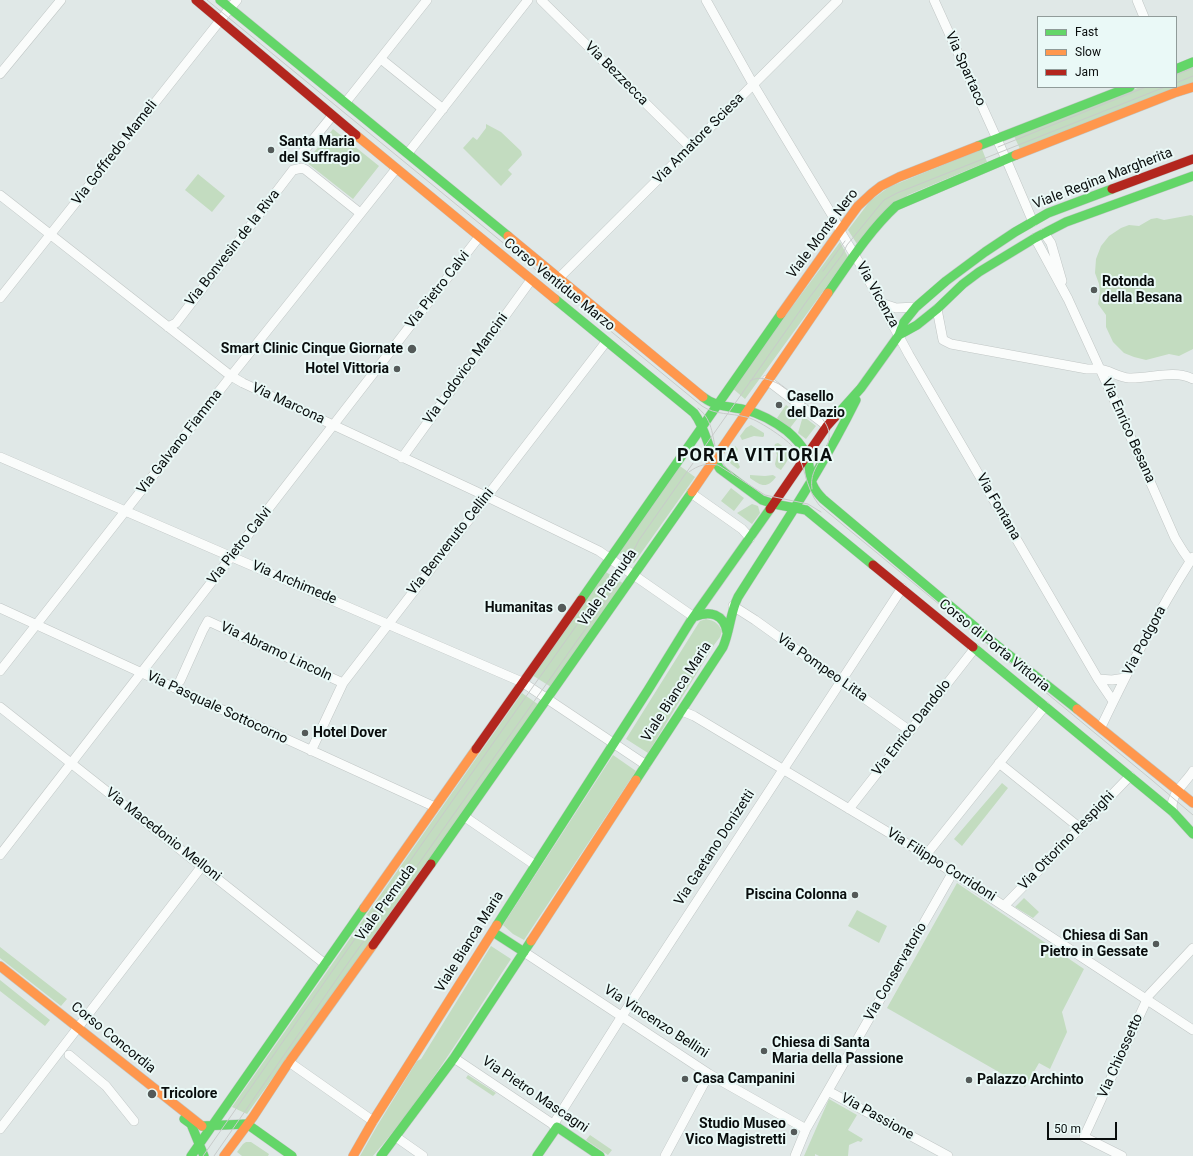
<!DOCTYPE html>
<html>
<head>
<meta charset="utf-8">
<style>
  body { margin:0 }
  #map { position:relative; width:1193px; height:1156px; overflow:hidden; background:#e0e8e7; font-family:Roboto,sans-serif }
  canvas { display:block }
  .legend { position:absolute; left:1037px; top:16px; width:140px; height:72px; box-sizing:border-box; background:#eaf9f7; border:1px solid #909b99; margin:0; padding:5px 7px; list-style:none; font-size:12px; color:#090d0d }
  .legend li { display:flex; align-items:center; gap:8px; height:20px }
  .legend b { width:20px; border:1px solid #909b99 }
  .scale { position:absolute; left:1047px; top:1122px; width:70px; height:18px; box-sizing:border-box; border:2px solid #090d0d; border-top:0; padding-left:5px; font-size:12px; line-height:14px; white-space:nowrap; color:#090d0d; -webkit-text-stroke:3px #eaf9f7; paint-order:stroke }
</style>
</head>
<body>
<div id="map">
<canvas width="1193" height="1156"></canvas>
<ul class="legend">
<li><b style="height:5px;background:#63d668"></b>Fast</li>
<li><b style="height:5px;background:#ff974d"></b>Slow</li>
<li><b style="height:5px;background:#b3261e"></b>Jam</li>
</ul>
<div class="scale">50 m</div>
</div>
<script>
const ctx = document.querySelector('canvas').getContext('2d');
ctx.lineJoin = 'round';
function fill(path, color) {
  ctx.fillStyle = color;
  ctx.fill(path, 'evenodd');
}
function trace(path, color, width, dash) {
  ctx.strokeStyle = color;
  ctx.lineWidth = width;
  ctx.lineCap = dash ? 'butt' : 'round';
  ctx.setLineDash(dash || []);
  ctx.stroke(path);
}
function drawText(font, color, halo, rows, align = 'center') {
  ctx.font = font + ' Roboto,sans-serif';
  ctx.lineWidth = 4;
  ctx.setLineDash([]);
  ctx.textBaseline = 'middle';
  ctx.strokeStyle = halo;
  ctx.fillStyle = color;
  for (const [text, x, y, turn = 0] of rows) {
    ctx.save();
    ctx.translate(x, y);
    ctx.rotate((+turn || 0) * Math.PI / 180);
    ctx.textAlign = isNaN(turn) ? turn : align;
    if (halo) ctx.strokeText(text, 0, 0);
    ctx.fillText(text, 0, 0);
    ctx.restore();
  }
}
const green = new Path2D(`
  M 1193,65 L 1193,82 L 1020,149 L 1014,136 L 1140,87 L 1176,87 L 1176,72 Z
  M 486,124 L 501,132 L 521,151 L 522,155 L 508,170 L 512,174 L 501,186 L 463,148 L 473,137 L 477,140 L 486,128 Z
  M 333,129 L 379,166 L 353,199 L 306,162 Z
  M 982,149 L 987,162 L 908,195 L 857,244 L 848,230 L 870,201 L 889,187 Z
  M 198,174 L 225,196 L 212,212 L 185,190 Z
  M 1191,215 L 1193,216 L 1193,349 L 1179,356 L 1169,354 L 1146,360 L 1134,357 L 1124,353 L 1113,342 L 1106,327 L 1106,315 L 1098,304 L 1100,292 L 1099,284 L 1095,273 L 1096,259 L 1101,246 L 1109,236 L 1121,228 L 1129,225 L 1139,226 L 1151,219 L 1157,218 L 1164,220 Z
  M 840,242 L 848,257 L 745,399 L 732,388 Z
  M 786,405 L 800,415 L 790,428 L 777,418 Z
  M 803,416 L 816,426 L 806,439 L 798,433 Z
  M 751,425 L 764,433 L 764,436 L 763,437 L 754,436 L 742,440 L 740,436 L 746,428 Z
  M 778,443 C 793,453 790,458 781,470 L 776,467 L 775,464 L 777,455 L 774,447 L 775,444 Z
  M 735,446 L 738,449 C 735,456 737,461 740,467 L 738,469 L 731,464 L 727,458 L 733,447 Z
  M 680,466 L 695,477 L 634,563 L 619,553 Z
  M 750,475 L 765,476 L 773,475 L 776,477 C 767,489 761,486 750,478 Z
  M 731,488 L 744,498 L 734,511 L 721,501 Z
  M 752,504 L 758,506 L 760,513 L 752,524 L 737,513 Z
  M 606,572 L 624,584 L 551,687 L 532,675 Z
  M 706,619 C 715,621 718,623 722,631 L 720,637 L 714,645 L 648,753 L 626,739 L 698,624 L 700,621 Z
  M 522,693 L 539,705 L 247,1114 L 232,1107 Z
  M 613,755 L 636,771 L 524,940 L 513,934 L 503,925 Z
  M 1002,783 L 1008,788 L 962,846 L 954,839 Z
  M 957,883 L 1084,969 L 1062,1012 L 1067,1032 L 1050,1069 L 1039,1063 L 1025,1087 L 887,1008 Z
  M 1024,898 L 1039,912 L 1033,918 L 1015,907 Z
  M 857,910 L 887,926 L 879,943 L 848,926 Z
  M 491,946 L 511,959 C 467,1026 426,1095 373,1156 L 360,1156 L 377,1126 L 417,1061 L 421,1059 Z
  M 0,947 L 67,999 L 61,1006 L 0,958 Z
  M 0,980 L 50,1020 L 45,1026 L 0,991 Z
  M 468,1075 L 496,1093 L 493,1096 L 466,1078 Z
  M 829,1099 L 857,1115 L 848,1130 L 863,1139 L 861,1142 L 858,1141 L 849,1145 L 848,1156 L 819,1156 L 815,1154 L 815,1156 L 804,1156 Z
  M 590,1135 L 612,1150 L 608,1155 L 586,1140 Z
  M 246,1142 L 251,1142 L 269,1154 L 268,1156 L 242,1156 L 237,1152 L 243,1144 Z`);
const street = new Path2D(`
  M 541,0 L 691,148
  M 706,0 L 753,84 L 835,220 L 840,231 L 860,264 L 909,355 L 1098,679 L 1113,701
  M 934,0 L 1006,159 L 1033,222
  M 1137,0 L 1144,17
  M 381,59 L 443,109
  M 0,74 L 61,0
  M 346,102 L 427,0
  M 408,153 L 528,0
  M 299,157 L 332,116
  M 0,195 L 231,376 L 243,383 L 475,491 L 599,551 L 694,617
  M 1044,233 L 1051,243 L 1062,281
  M 1035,238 L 1068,299 L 1116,404 L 1175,538 L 1183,551 L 1190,561
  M 559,278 L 838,0
  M 0,298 L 230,8 L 237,0
  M 881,303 L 896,308 L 916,307
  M 937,309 L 943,340 L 951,344 L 1087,369 C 1091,369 1095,369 1099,369 C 1109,370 1118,377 1129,378 C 1150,379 1173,369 1193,379
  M 168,327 L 176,323 L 293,170 L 302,168 L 306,170 L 360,213
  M 767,380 L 827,426
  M 0,457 L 522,682 L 646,765
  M 402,458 L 531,280
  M 691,493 L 742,529 L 750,538
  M 733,606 L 755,620 L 910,731
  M 0,608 L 435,807
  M 0,671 L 231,376 L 396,169
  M 1098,679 L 1112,680 L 1125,678
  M 180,681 L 203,630 L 208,621 L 343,683
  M 0,707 L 325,964
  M 682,711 L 694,716 L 926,855 L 1193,1030
  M 1101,727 C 1129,669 1158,611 1193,557
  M 311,751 L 343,683 L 606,342
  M 999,763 L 1080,828
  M 849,809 L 975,648
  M 1173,812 C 1168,795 1185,784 1193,771
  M 465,817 L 535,865
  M 0,855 L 479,237
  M 926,855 L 1045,706
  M 1004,906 L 1080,828 L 1130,776
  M 524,952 L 709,1074 L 806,1129
  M 69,1055 L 106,1086 L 134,1121
  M 454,1058 L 557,1127
  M 289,1062 L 373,1121
  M 828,1091 L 948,1156
  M 553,1125 L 622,1016 L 902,588
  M 0,1129 L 202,866
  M 396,1137 L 423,1156
  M 665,1156 L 709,1074
  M 795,1156 L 806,1129 L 953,872
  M 1122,1156 L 1084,1137 L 1149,995 L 1193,948`);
const fast = new Path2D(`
  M 220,0 L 508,236
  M 1176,69 L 1193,62
  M 978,146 L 1130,87
  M 828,293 C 849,263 869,231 896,206 L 1016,155
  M 555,299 L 694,413 C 707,430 708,452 720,469 L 762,500 L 774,504 L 806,510 L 873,565
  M 899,335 L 917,325 L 937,309 L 963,284 L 979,272 L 1035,238 L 1066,222 L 1193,176
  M 703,397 C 717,408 731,406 746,410 C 761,414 775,422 787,431 C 794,437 801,444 805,452 C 814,471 804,480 823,499 L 999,647 L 1077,709
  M 835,417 L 861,388 L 899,335 L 904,322 L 916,307 L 946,281 L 985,252 L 1015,232 L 1048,213 L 1112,189
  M 581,600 L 781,314
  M 694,617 C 710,610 724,614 727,632
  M 973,647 L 1173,812 L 1193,834
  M 636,780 L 723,647 C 730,631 730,613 738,597 C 779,532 822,469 856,400
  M 431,864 L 692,492
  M 497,925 L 648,690 L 690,622 L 770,509
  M 493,932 L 524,952
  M 184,1119 L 191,1124 L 204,1156
  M 202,1126 L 247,1124 L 292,1156
  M 191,1156 L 364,908
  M 381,1156 L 454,1058 L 531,941
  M 537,1156 L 557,1127 L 600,1156`);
const slow = new Path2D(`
  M 356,135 L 555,299
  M 1016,155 L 1174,93 L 1193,87
  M 508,236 L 703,397
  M 781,314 L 847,221 L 858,206 L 872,193 L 881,186 L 899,177 L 978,146
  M 692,492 L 828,293
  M 1077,709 L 1193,803
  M 364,908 L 476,749
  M 531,941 L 636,780
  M 0,966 L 202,1126
  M 224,1156 L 253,1117 L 289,1062 L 373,945
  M 353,1156 L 373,1121 L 497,925`);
const jam = new Path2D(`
  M 196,0 L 356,135
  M 1112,189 L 1193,159
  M 770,509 L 827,426 L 835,417
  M 873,565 L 973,647
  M 476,749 L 581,600
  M 373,945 L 431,864`);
const tram = new Path2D(`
  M 207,0 L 702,406 C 715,415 731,413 746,417 C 757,419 785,438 792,446 C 806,462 804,487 819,505 L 1153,781 L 1193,815
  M 1176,75 L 1193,68
  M 1176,83 L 1193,76
  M 998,147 L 1146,87
  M 823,271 L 845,241
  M 750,381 C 759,375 771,380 779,384 C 789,391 798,398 807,405 C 828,421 837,433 821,458 C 815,469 810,476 812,489
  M 698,408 C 715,422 711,438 718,456 C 722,463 727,469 734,475
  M 689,472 C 698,465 707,463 718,465 L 765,495 L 808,504 L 821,512
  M 203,1156 L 333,970 L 532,688 L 611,577 L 624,555
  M 214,1156 L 341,973 L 611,593 L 639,540 L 809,298 L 842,255 L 847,245 L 879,206 L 884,200 L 897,193 L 1165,87`);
const markers = [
  [271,150,4,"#545a59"],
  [1094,290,4,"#545a59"],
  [412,349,5,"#545a59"],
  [397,369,4,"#545a59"],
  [779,405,4,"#545a59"],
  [562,608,5,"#545a59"],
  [305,733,4,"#545a59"],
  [855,895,4,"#545a59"],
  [1156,944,4,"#545a59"],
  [764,1051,4,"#545a59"],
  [685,1079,4,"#545a59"],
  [969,1080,4,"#545a59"],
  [152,1094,5,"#545a59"],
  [794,1132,4,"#545a59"]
];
const streetNames = [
  ["Via Spartaco",965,69,66],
  ["Via Bezzecca",616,74,45],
  ["Via Amatore Sciesa",699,139,-45],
  ["Via Goffredo Mameli",115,153,-52],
  ["Viale Regina Margherita",1103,179,-21],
  ["Viale Monte Nero",823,234,-53],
  ["Via Bonvesin de la Riva",233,248,-52],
  ["Corso Ventidue Marzo",559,285,39],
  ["Via Pietro Calvi",438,290,-52],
  ["Via Vicenza",877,295,61],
  ["Via Lodovico Mancini",466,369,-54],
  ["Via Marcona",288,404,25],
  ["Via Enrico Besana",1128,431,66],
  ["Via Galvano Fiamma",180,442,-52],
  ["Via Fontana",998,507,60],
  ["Via Benvenuto Cellini",451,542,-52],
  ["Via Pietro Calvi",240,546,-52],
  ["Via Archimede",294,583,23],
  ["Viale Premuda",608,588,-55],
  ["Via Podgora",1145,641,-62],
  ["Corso di Porta Vittoria",994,646,39],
  ["Via Abramo Lincoln",276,652,25],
  ["Via Pompeo Litta",822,668,35],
  ["Viale Bianca Maria",677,692,-57],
  ["Via Pasquale Sottocorno",217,708,25],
  ["Via Enrico Dandolo",912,728,-52],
  ["Via Macedonio Melloni",163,835,38],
  ["Via Ottorino Respighi",1067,841,-46],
  ["Via Gaetano Donizetti",715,848,-57],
  ["Via Filippo Corridoni",941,865,32],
  ["Viale Premuda",386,903,-54],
  ["Viale Bianca Maria",470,942,-58],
  ["Via Conservatorio",896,972,-60],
  ["Via Vincenzo Bellini",656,1022,33],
  ["Corso Concordia",113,1038,39],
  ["Via Chiossetto",1121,1056,-66],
  ["Via Pietro Mascagni",535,1095,34],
  ["Via Passione",877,1117,29]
];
const poiNames = [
  ["Santa Maria",279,142],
  ["del Suffragio",279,158],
  ["Rotonda",1102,282],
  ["della Besana",1102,298],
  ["Smart Clinic Cinque Giornate",403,349,"right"],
  ["Hotel Vittoria",389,369,"right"],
  ["Casello",787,397],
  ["del Dazio",787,413],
  ["Humanitas",553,608,"right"],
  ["Hotel Dover",313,733],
  ["Piscina Colonna",847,895,"right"],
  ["Chiesa di San",1148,936,"right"],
  ["Pietro in Gessate",1148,952,"right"],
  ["Chiesa di Santa",772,1043],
  ["Maria della Passione",772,1059],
  ["Casa Campanini",693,1079],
  ["Palazzo Archinto",977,1080],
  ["Tricolore",161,1094],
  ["Studio Museo",786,1124,"right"],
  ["Vico Magistretti",786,1140,"right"]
];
const districtNames = [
  ["PORTA VITTORIA",755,456]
];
fill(green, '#c3dcc0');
trace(street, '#c0c6c5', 10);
trace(fast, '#c0c6c5', 10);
trace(slow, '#c0c6c5', 10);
trace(jam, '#c0c6c5', 10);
trace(street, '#fafcfb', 9);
trace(fast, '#63d668', 9);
trace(slow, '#ff974d', 9);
trace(jam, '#b3261e', 9);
trace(tram, '#c8cbca', 1);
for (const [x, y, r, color] of markers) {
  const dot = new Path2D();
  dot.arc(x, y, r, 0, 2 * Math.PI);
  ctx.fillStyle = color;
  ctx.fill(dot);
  trace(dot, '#eaf9f7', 1.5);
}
drawText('14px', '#090d0d', '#eaf9f7', streetNames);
drawText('bold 14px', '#090d0d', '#eaf9f7', poiNames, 'left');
ctx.letterSpacing = '1px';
drawText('bold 18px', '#090d0d', '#eaf9f7', districtNames);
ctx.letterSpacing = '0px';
</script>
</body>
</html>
